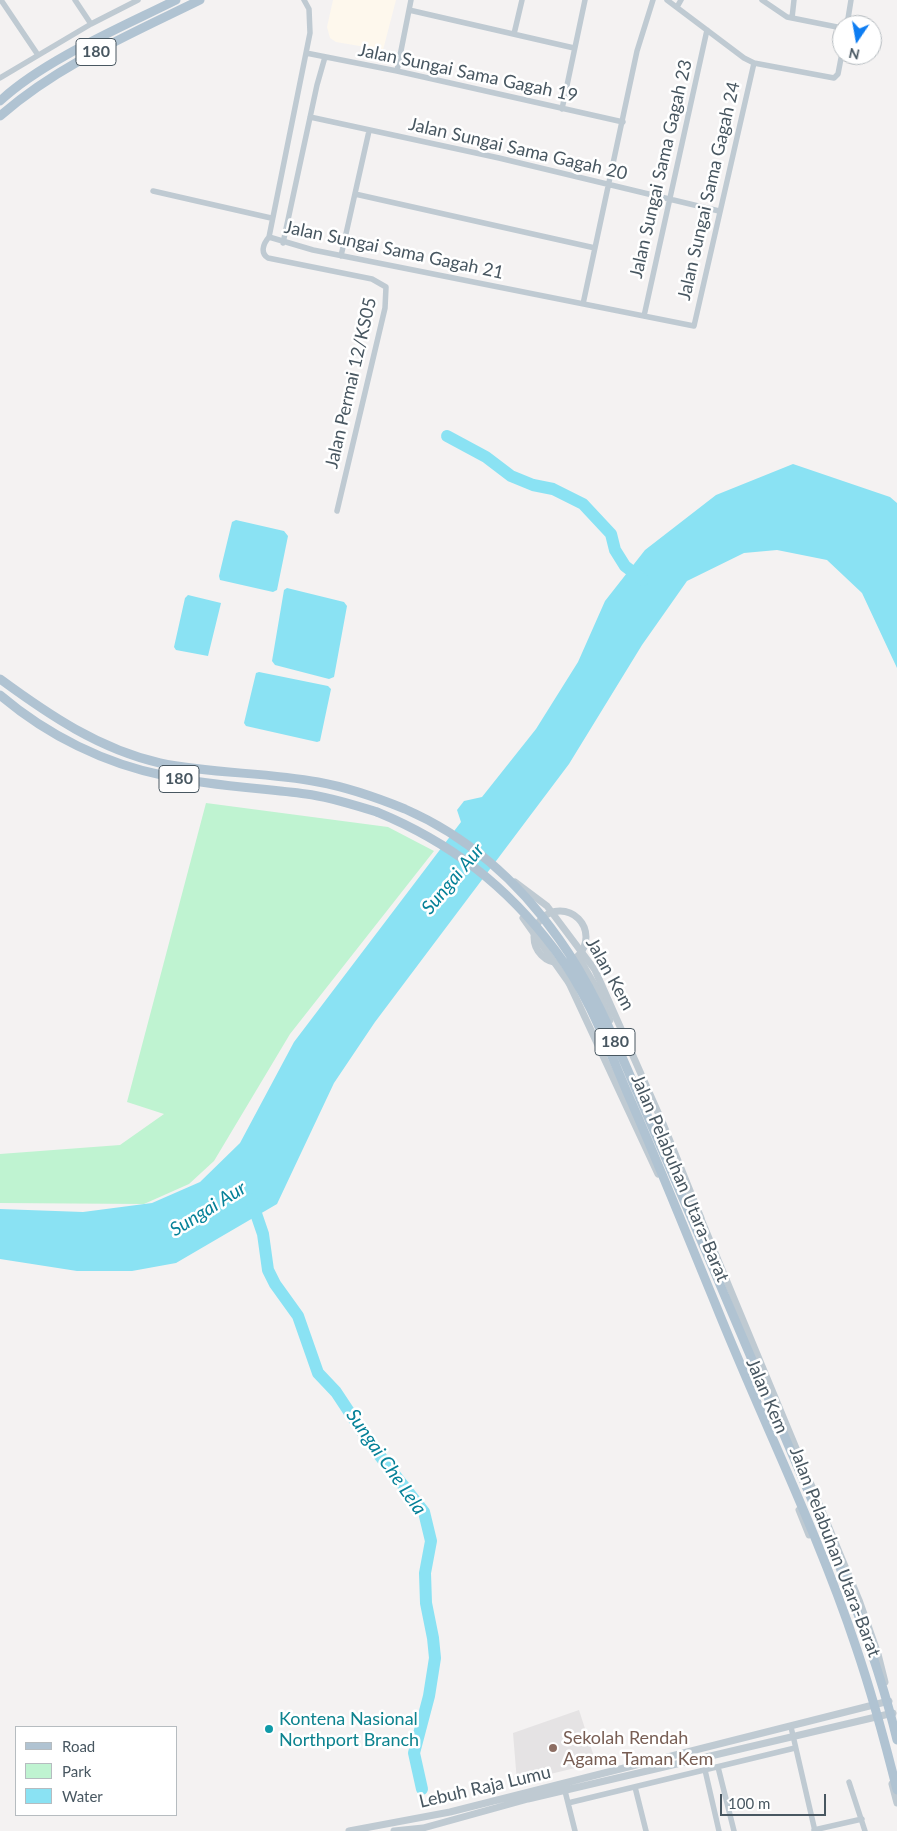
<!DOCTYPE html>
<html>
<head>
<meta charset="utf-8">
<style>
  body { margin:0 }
  #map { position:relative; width:897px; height:1831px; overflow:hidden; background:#f4f2f2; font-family:Lato,sans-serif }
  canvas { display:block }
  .legend { position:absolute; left:15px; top:1726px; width:162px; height:90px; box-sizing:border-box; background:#fff; border:1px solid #b6bcc0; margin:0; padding:6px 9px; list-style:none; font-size:15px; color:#485761 }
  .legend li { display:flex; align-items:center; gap:10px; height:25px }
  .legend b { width:25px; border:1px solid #b6bcc0 }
  .north { position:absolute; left:832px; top:15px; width:50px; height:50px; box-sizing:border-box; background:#fff; border:1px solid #b6bcc0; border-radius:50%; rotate:192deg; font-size:14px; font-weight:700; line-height:20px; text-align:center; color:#485761 }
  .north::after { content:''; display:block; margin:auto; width:18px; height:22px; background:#0e7df2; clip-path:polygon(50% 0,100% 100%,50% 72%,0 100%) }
  .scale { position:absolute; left:720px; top:1794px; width:106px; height:22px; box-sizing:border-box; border:2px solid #485761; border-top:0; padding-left:6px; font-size:15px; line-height:18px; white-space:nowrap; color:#485761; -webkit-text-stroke:4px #fff; paint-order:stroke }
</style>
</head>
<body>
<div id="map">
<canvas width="897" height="1831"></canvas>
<ul class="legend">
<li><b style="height:6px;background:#b0c3d2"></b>Road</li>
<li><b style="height:14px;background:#bff3d1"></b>Park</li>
<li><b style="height:14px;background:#8ae2f3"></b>Water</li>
</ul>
<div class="north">N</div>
<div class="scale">100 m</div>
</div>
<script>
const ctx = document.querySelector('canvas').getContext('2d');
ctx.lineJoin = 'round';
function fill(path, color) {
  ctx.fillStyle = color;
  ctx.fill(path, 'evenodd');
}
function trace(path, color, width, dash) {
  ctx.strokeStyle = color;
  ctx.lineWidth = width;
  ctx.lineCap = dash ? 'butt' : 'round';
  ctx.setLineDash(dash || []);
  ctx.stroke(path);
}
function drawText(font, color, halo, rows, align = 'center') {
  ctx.font = font + ' Lato,sans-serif';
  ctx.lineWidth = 5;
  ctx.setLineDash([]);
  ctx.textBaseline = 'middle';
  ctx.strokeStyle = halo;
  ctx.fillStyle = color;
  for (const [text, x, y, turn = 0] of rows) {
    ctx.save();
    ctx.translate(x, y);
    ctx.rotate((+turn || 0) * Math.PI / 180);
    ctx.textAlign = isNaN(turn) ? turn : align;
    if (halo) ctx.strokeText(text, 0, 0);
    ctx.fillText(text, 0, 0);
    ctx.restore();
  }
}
const commercial = new Path2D(`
  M 333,0 L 396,0 L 383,50 L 336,42 L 330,38 L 327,27 Z`);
const education = new Path2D(`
  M 579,1710 L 596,1763 L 517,1782 L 513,1733 Z`);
const green = new Path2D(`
  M 206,803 L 388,827 L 434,851 L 290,1034 L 214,1161 L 189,1184 L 144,1204 L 0,1203 L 0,1154 L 120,1145 L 164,1114 L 127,1102 Z`);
const water = new Path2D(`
  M 793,464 L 890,497 L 897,503 L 897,668 L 862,593 L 827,560 L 777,550 L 744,553 L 687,581 L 642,645 L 569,764 L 375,1022 L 334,1083 L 277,1204 L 176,1263 L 132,1271 L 77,1271 L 0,1259 L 0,1209 L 83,1212 L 152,1203 L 200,1182 L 240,1143 L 294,1042 L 461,822 L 457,810 L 464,801 L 482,797 L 536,729 L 578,662 L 605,601 L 645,550 L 716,495 Z
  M 236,520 L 284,531 L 288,536 L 277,590 L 273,592 L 220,580 L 219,576 L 232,522 Z
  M 287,588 L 344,602 L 347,606 L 334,677 L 329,679 L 275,665 L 272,661 L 284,590 Z
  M 188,595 L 221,603 L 208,656 L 176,650 L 174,647 L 185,598 Z
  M 259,672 L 328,686 L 331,689 L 320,741 L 317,742 L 246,726 L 244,723 L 256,673 Z`);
const river = new Path2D(`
  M 447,436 L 486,457 L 511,476 L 533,485 L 553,489 L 583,504 L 611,534 L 615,550 L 625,566 L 643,580
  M 251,1199 L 263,1234 L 268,1270 L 275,1284 L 298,1316 L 318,1373 L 336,1392 L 369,1442 L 424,1512 L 431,1541 L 425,1573 L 426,1603 L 433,1638 L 435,1658 L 429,1696 L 414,1753 L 422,1789`);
const minor = new Path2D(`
  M 1,0 L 38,55
  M 75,0 L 91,24
  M 304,0 L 309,9 L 310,33 L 269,237 L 313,250 L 694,326 L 754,63
  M 667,0 L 744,58 L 754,63 L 834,78 L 838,74 L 842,53
  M 762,0 L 787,17 L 842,28
  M 677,7 L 681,0
  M 409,10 L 574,48
  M 792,18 L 794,0
  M 847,25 L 851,0
  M 514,34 L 522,0
  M 306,53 L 397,71 L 623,122
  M 397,71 L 411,0
  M 0,78 L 91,24 L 138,0
  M 562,109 L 585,0
  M 310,117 L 499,158 L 719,211
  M 153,191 L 271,218
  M 355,194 L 595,248
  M 269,237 C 263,244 260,253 268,258 L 372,279 L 386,287 L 385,308 L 337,511
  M 283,243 L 317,85 L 325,57
  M 341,256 L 369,131
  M 583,304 L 637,51 L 653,0
  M 644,316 L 707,30
  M 791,1727 L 815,1831
  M 718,1767 L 734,1831
  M 705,1770 L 719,1831
  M 849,1782 L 865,1831
  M 564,1787 L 575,1831
  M 635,1787 L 646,1831
  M 568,1803 L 795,1748
  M 814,1830 L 862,1819`);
const tertiary = new Path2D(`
  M534 937a26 26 0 1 1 52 0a26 26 0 1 1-52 0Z
  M 578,956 L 597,989 L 610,1020
  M 569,983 L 658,1174
  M 672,1161 L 690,1198
  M 699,1214 L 859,1600 L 878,1654 L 885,1682
  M 799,1510 L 809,1535
  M 892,1784 L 897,1803
  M 349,1831 L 450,1812 L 889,1701
  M 394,1831 L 423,1828 L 528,1799 L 893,1713`);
const primary = new Path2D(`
  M 0,101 C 44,60 122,27 176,0
  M 0,116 C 58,65 131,34 200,0
  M 0,695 C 47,735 105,764 166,776 C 212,786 260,788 306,794 C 330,797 354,805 377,812`);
const tertiaryBridge = new Path2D(`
  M 515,882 L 547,906 L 595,970 L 664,1126 L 701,1218
  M 523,918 L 569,983`);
const primaryBridge = new Path2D(`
  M 0,679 C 49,715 99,749 160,763 C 212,774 266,772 318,782 C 346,787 378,798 405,809 C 469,837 519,882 559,939 C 593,986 615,1041 638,1094 C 661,1147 684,1200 707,1254 C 735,1319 762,1384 790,1449 C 831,1544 873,1640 897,1740
  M 377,812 C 450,842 507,886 555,950 C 587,992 606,1043 627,1092 C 658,1162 686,1233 715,1303 C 761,1418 817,1530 856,1647 C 872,1694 885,1742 897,1790`);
const markers = [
  [269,1729,5,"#0f9aa8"],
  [553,1748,5,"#8d6e63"]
];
const shields = [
  [96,52,40],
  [179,779,40],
  [615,1042,40]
];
const shieldNames = [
  ["180",96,52],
  ["180",179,779],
  ["180",615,1042]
];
const streetNames = [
  ["Jalan Sungai Sama Gagah 19",468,73,12],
  ["Jalan Sungai Sama Gagah 20",518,149,13],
  ["Jalan Sungai Sama Gagah 23",661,169,-77],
  ["Jalan Sungai Sama Gagah 24",709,191,-77],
  ["Jalan Sungai Sama Gagah 21",394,250,12],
  ["Jalan Permai 12/KS05",351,383,-77],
  ["Jalan Kem",610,974,61],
  ["Jalan Pelabuhan Utara-Barat",680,1178,67],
  ["Jalan Kem",767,1396,67],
  ["Jalan Pelabuhan Utara-Barat",835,1552,69],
  ["Lebuh Raja Lumu",485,1787,-13]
];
const cultureNames = [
  ["Kontena Nasional",279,1719],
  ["Northport Branch",279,1740]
];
const educationNames = [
  ["Sekolah Rendah",563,1738],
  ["Agama Taman Kem",563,1759]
];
const waterNames = [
  ["Sungai Aur",453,879,-50],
  ["Sungai Aur",208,1209,-32],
  ["Sungai Che Lela",386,1462,55]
];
fill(commercial, '#fef8ed');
fill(education, '#e5e3e4');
fill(green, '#bff3d1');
fill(water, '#8ae2f3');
trace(river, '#8ae2f3', 12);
trace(minor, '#bfcad2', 5.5);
trace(tertiary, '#bfcad2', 7);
trace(primary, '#b0c3d2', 9);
trace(tertiaryBridge, '#bfcad2', 7);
trace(primaryBridge, '#b0c3d2', 9);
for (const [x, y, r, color] of markers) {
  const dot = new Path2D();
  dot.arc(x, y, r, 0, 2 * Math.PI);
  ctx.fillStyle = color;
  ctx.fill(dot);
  trace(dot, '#fff', 2);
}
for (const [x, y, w] of shields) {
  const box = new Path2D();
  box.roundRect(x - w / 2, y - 13.5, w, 27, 4);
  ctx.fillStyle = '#fff';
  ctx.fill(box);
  trace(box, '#485761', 1);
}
drawText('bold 16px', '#485761', null, shieldNames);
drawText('18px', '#485761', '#fff', streetNames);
drawText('18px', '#0d838f', '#fff', cultureNames, 'left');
drawText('18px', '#785e54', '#fff', educationNames, 'left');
drawText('italic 19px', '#058198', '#fff', waterNames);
</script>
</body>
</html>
